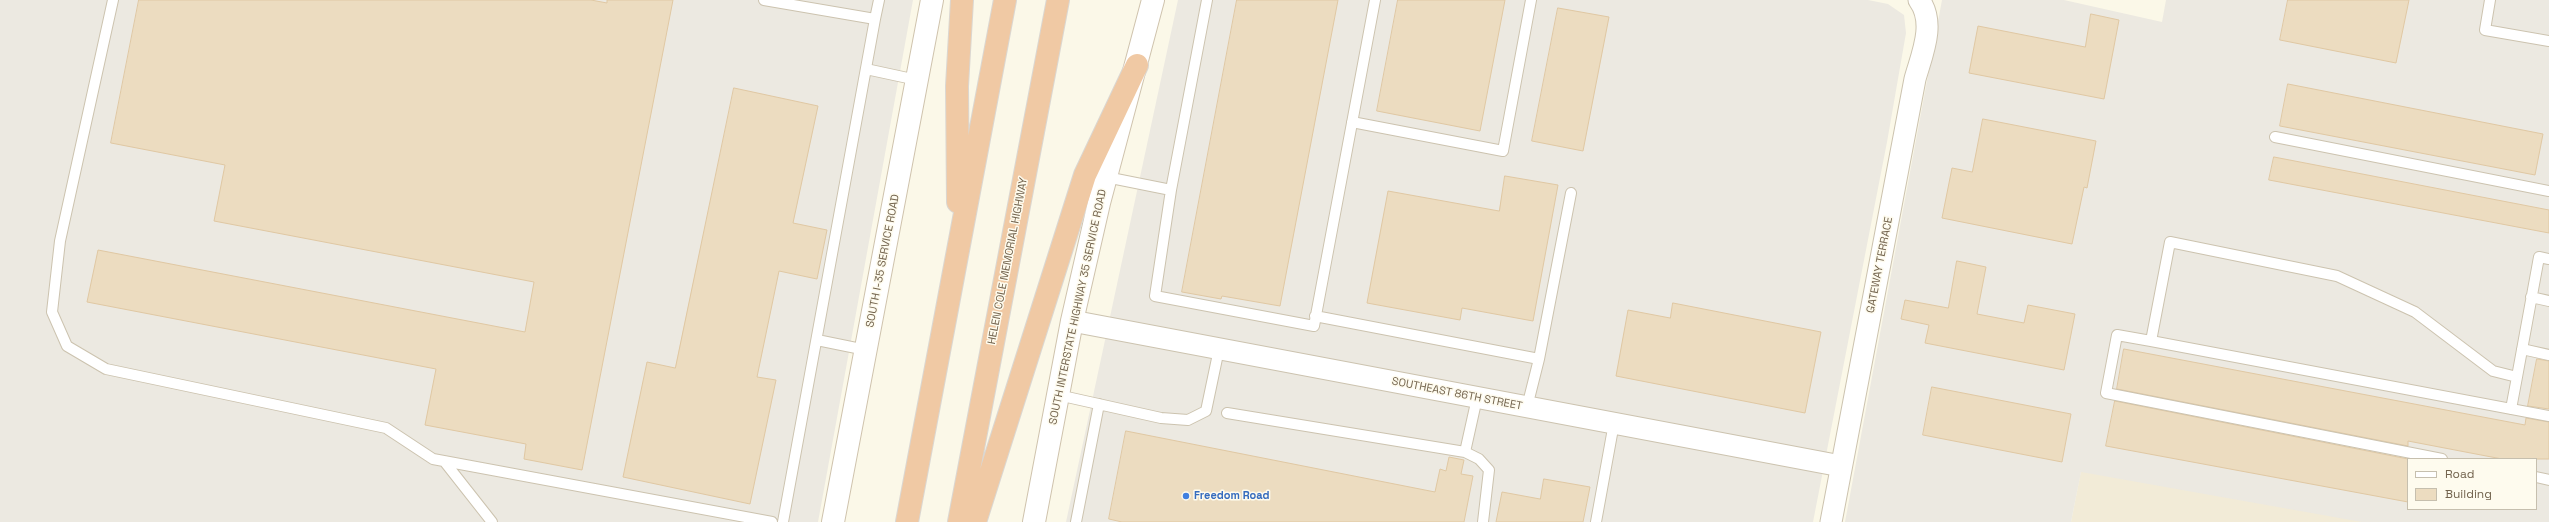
<!DOCTYPE html>
<html>
<head>
<meta charset="utf-8">
<style>
  body { margin:0 }
  #map { position:relative; width:2549px; height:522px; overflow:hidden; background:#fbf8e8; font-family:"Space Grotesk",sans-serif }
  canvas { display:block }
  .legend { position:absolute; left:2407px; top:458px; width:130px; height:52px; box-sizing:border-box; background:#fefbee; border:1px solid #c6bfae; margin:0; padding:5px 7px; list-style:none; font-size:12px; color:#73644e }
  .legend li { display:flex; align-items:center; gap:8px; height:20px }
  .legend b { width:20px; border:1px solid #c6bfae }
</style>
</head>
<body>
<div id="map">
<canvas width="2549" height="522"></canvas>
<ul class="legend">
<li><b style="height:5px;background:#fff"></b>Road</li>
<li><b style="height:11px;background:#ecdcc0"></b>Building</li>
</ul>
</div>
<script>
const ctx = document.querySelector('canvas').getContext('2d');
ctx.lineJoin = 'round';
function fill(path, color) {
  ctx.fillStyle = color;
  ctx.fill(path, 'evenodd');
}
function trace(path, color, width, dash) {
  ctx.strokeStyle = color;
  ctx.lineWidth = width;
  ctx.lineCap = dash ? 'butt' : 'round';
  ctx.setLineDash(dash || []);
  ctx.stroke(path);
}
function drawText(font, color, halo, rows, align = 'center') {
  ctx.font = font + ' "Space Grotesk",sans-serif';
  ctx.lineWidth = 3;
  ctx.setLineDash([]);
  ctx.textBaseline = 'middle';
  ctx.strokeStyle = halo;
  ctx.fillStyle = color;
  for (const [text, x, y, turn = 0] of rows) {
    ctx.save();
    ctx.translate(x, y);
    ctx.rotate((+turn || 0) * Math.PI / 180);
    ctx.textAlign = isNaN(turn) ? turn : align;
    if (halo) ctx.strokeText(text, 0, 0);
    ctx.fillText(text, 0, 0);
    ctx.restore();
  }
}
const residential = new Path2D(`
  M 2081,471 L 2366,522 L 2071,522 Z`);
const industrial = new Path2D(`
  M 0,0 L 913,0 L 818,522 L 0,522 Z
  M 1178,0 L 1868,0 L 1888,4 L 1904,15 L 1906,33 L 1887,142 L 1813,522 L 1066,522 Z
  M 1942,0 L 2064,0 L 2162,22 L 2166,0 L 2549,0 L 2549,522 L 2362,522 L 2081,472 L 2071,522 L 1845,522 ZM 2408,459 L 2536,459 L 2536,509 L 2408,509 Z`);
const building = new Path2D(`
  M 139,0 L 591,0 L 607,3 L 607,0 L 673,0 L 582,470 L 524,459 L 526,444 L 425,425 L 436,369 L 87,302 L 98,250 L 525,332 L 534,282 L 214,221 L 225,165 L 111,143 Z
  M 1237,0 L 1338,0 L 1280,306 L 1222,296 L 1221,299 L 1182,292 Z
  M 1398,0 L 1505,0 L 1480,131 L 1377,111 Z
  M 2288,0 L 2409,0 L 2396,63 L 2280,40 Z
  M 1558,8 L 1609,17 L 1583,151 L 1532,141 Z
  M 2091,14 L 2119,20 L 2104,99 L 1969,73 L 1978,26 L 2085,47 Z
  M 2288,84 L 2543,134 L 2535,175 L 2280,126 Z
  M 734,88 L 818,106 L 793,223 L 827,230 L 817,279 L 779,271 L 757,377 L 776,380 L 750,504 L 623,477 L 647,362 L 675,368 Z
  M 1983,119 L 2096,141 L 2087,188 L 2084,187 L 2072,244 L 1942,218 L 1952,168 L 1972,172 Z
  M 2274,157 L 2549,210 L 2549,233 L 2269,180 Z
  M 1505,176 L 1558,185 L 1533,321 L 1462,308 L 1460,320 L 1367,303 L 1388,191 L 1499,211 Z
  M 1957,261 L 1986,267 L 1977,314 L 2024,323 L 2028,305 L 2075,314 L 2064,370 L 1925,343 L 1929,325 L 1901,319 L 1905,300 L 1948,308 Z
  M 1673,303 L 1821,332 L 1805,413 L 1616,376 L 1628,310 L 1670,318 Z
  M 2124,349 L 2525,425 L 2526,418 L 2549,422 L 2549,459 L 2502,459 L 2408,441 L 2408,446 L 2117,389 Z
  M 2537,359 L 2549,361 L 2549,409 L 2528,406 Z
  M 1932,387 L 2071,414 L 2062,462 L 1923,435 Z
  M 2115,401 L 2408,459 L 2408,502 L 2106,446 Z
  M 1126,431 L 1435,492 L 1440,469 L 1446,471 L 1449,457 L 1464,460 L 1461,474 L 1473,476 L 1464,522 L 1122,522 L 1109,519 Z
  M 1544,479 L 1590,487 L 1583,522 L 1496,522 L 1502,492 L 1540,499 Z`);
const lane = new Path2D(`
  M 113,0 L 60,241 L 52,312 L 67,346 L 106,369 L 386,428 L 433,459 L 772,522
  M 764,0 L 875,19 L 783,522
  M 1207,0 L 1171,190 L 1155,296 L 1314,326 L 1375,0
  M 2490,0 L 2485,30 L 2549,41
  M 875,19 L 879,0
  M 866,69 L 917,80
  M 1352,122 L 1503,151 L 1531,0
  M 2275,137 L 2549,191
  M 1106,177 L 1171,190
  M 2549,259 L 2539,257 L 2517,377 L 2493,371 L 2415,312 L 2337,276 L 2170,242 L 2151,341 L 2549,416
  M 2531,297 L 2549,301
  M 1315,316 L 1539,359
  M 817,340 L 866,350
  M 2151,341 L 2117,335 L 2106,393 L 2442,459
  M 2522,349 L 2549,355
  M 1058,395 L 1161,418 L 1188,420 L 1206,411 L 1219,349
  M 1527,407 L 1539,359 L 1571,193
  M 2511,409 L 2517,377
  M 1227,413 L 1465,452 L 1479,459 L 1489,470 L 1483,522
  M 1465,452 L 1477,398
  M 444,461 L 492,522
  M 2536,477 L 2549,480
  M 1076,522 L 1099,404
  M 1596,522 L 1614,423`);
const street = new Path2D(`
  M 1072,321 L 1841,466
  M 1831,522 L 1915,79 C 1922,54 1936,23 1919,0`);
const secondary = new Path2D(`
  M 833,522 L 932,0
  M 1034,522 L 1072,321 L 1099,203 L 1153,0`);
const highway = new Path2D(`
  M 958,202 L 957,86 L 962,0
  M 907,522 L 1005,0
  M 959,522 L 1058,0
  M 975,522 L 1085,175 L 1137,65`);
const markers = [
  [1186,496,4,"#3f7fe0"]
];
const streetNames = [
  ["SOUTH I-35 SERVICE ROAD",883,261,-79],
  ["HELEN COLE MEMORIAL HIGHWAY",1008,261,-79],
  ["GATEWAY TERRACE",1880,265,-79],
  ["SOUTH INTERSTATE HIGHWAY 35 SERVICE ROAD",1078,307,-78],
  ["SOUTHEAST 86TH STREET",1457,394,11]
];
const shopNames = [
  ["Freedom Road",1194,496]
];
fill(residential, '#f2ebd7');
fill(industrial, '#ece9e1');
fill(building, '#ecdcc0');
trace(building, '#e0c8a3', 1);
trace(lane, '#ccc3af', 12);
trace(street, '#ccc3af', 23);
trace(secondary, '#cfc3ad', 24);
trace(highway, '#dbd7d1', 24);
trace(lane, '#fff', 10);
trace(street, '#fff', 21);
trace(secondary, '#fff', 22);
trace(highway, '#f0c9a4', 22);
for (const [x, y, r, color] of markers) {
  const dot = new Path2D();
  dot.arc(x, y, r, 0, 2 * Math.PI);
  ctx.fillStyle = color;
  ctx.fill(dot);
  trace(dot, '#fefbee', 1.5);
}
drawText('11px', '#73644e', '#fefbee', streetNames);
drawText('bold 11px', '#366cbe', '#fefbee', shopNames, 'left');
</script>
</body>
</html>
